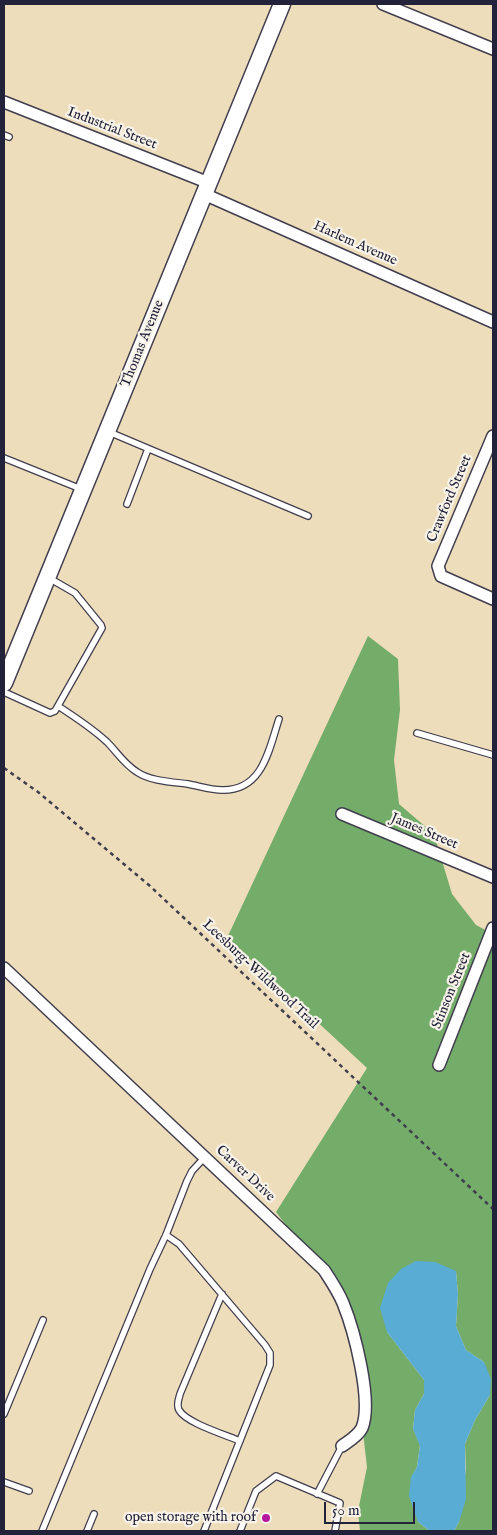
<!DOCTYPE html>
<html>
<head>
<meta charset="utf-8">
<style>
  body { margin:0 }
  #map { position:relative; width:497px; height:1535px; overflow:hidden; background:#edb; font-family:"IM FELL English",serif }
  canvas { display:block }
  .frame { position:absolute; inset:0; border:5px solid #22223b; pointer-events:none }
  .scale { position:absolute; left:324px; top:1502px; width:91px; height:22px; box-sizing:border-box; border:2px solid #22223b; border-top:0; padding-left:6px; font-size:15px; line-height:18px; white-space:nowrap; color:#22223b; -webkit-text-stroke:4px #f7f3e8; paint-order:stroke }
</style>
</head>
<body>
<div id="map">
<canvas width="497" height="1535"></canvas>
<div class="frame"></div>
<div class="scale">50 m</div>
</div>
<script>
const ctx = document.querySelector('canvas').getContext('2d');
ctx.lineJoin = 'round';
function fill(path, color) {
  ctx.fillStyle = color;
  ctx.fill(path, 'evenodd');
}
function trace(path, color, width, dash) {
  ctx.strokeStyle = color;
  ctx.lineWidth = width;
  ctx.lineCap = dash ? 'butt' : 'round';
  ctx.setLineDash(dash || []);
  ctx.stroke(path);
}
function drawText(font, color, halo, rows, align = 'center') {
  ctx.font = font + ' "IM FELL English",serif';
  ctx.lineWidth = 4.5;
  ctx.setLineDash([]);
  ctx.textBaseline = 'middle';
  ctx.strokeStyle = halo;
  ctx.fillStyle = color;
  for (const [text, x, y, turn = 0] of rows) {
    ctx.save();
    ctx.translate(x, y);
    ctx.rotate((+turn || 0) * Math.PI / 180);
    ctx.textAlign = isNaN(turn) ? turn : align;
    if (halo) ctx.strokeText(text, 0, 0);
    ctx.fillText(text, 0, 0);
    ctx.restore();
  }
}
const forest = new Path2D(`
  M 368,636 L 398,659 L 400,710 L 394,760 L 399,804 L 434,834 L 452,894 L 476,925 L 493,934 L 493,1531 L 454,1531 L 459,1522 L 466,1469 L 465,1444 L 475,1420 L 490,1395 L 484,1362 L 466,1350 L 456,1326 L 458,1294 L 456,1271 L 387,1332 L 424,1380 L 424,1394 L 415,1410 L 413,1429 L 420,1445 L 417,1467 L 411,1478 L 418,1522 L 430,1531 L 360,1531 L 358,1511 L 367,1467 L 355,1363 L 333,1287 L 276,1212 L 367,1068 L 227,938 Z`);
const water = new Path2D(`
  M 416,1261 L 435,1262 L 456,1271 L 458,1294 L 456,1326 L 466,1350 L 484,1362 L 491,1379 L 490,1395 L 475,1420 L 465,1444 L 466,1499 L 459,1522 L 454,1531 L 430,1531 L 418,1522 L 409,1496 L 411,1477 L 417,1467 L 420,1446 L 413,1429 L 415,1410 L 424,1394 L 424,1380 L 387,1332 L 380,1308 L 388,1283 L 401,1269 Z`);
const path = new Path2D(`
  M 4,768 L 38,792 L 150,886 L 493,1209`);
const lane = new Path2D(`
  M 4,135 L 9,137
  M 109,432 L 308,516
  M 4,458 L 81,489
  M 127,504 L 148,449
  M 4,692 L 50,713 L 55,711 L 102,628 L 101,625 L 75,593 L 49,578
  M 58,706 C 75,717 92,728 107,742 C 117,752 124,764 137,772 C 150,781 172,782 188,784 C 199,786 211,790 222,790 C 263,791 269,749 279,719
  M 417,733 L 493,755
  M 166,1235 L 179,1244 L 265,1345 L 270,1353 L 270,1365 L 204,1531
  M 222,1294 L 180,1394 C 179,1399 176,1404 179,1410 C 186,1423 226,1435 240,1441
  M 4,1414 L 43,1320
  M 4,1482 L 29,1491
  M 317,1494 L 342,1446
  M 42,1531 L 150,1269 L 166,1235 L 187,1181 L 192,1171 L 205,1157
  M 87,1531 L 94,1514
  M 240,1531 L 256,1491 L 276,1476 L 340,1503 L 335,1531`);
const street = new Path2D(`
  M 383,4 L 493,49
  M 4,102 L 209,183
  M 204,194 L 493,322
  M 493,436 L 438,566 L 441,576 L 493,599
  M 342,814 L 493,877
  M 4,968 L 324,1270 C 331,1281 338,1291 343,1303 C 354,1330 373,1401 362,1428 C 358,1436 349,1441 342,1446
  M 439,1065 L 493,928`);
const secondary = new Path2D(`
  M 4,683 L 282,4`);
const markers = [
  [266,1518,5,"#b5179e"]
];
const streetNames = [
  ["Industrial Street",112,129,21],
  ["Harlem Avenue",355,244,24],
  ["Thomas Avenue",143,344,-68],
  ["Crawford Street",450,499,-67],
  ["James Street",424,832,23],
  ["Leesburg-Wildwood Trail",260,975,43],
  ["Stinson Street",452,991,-68],
  ["Carver Drive",245,1174,43]
];
const poiNames = [
  ["open storage with roof",256,1518]
];
fill(forest, '#74ac6a');
fill(water, '#59acd4');
trace(lane, '#413e4e', 8);
trace(street, '#413e4e', 14);
trace(secondary, '#413e4e', 19);
trace(path, '#413e4e', 2.5, [4, 4]);
trace(lane, '#fff', 5.5);
trace(street, '#fff', 11);
trace(secondary, '#fff', 16);
for (const [x, y, r, color] of markers) {
  const dot = new Path2D();
  dot.arc(x, y, r, 0, 2 * Math.PI);
  ctx.fillStyle = color;
  ctx.fill(dot);
  trace(dot, '#f7f3e8', 2);
}
drawText('14px', '#22223b', '#f7f3e8', streetNames);
drawText('14px', '#22223b', '#f7f3e8', poiNames, 'right');
</script>
</body>
</html>
